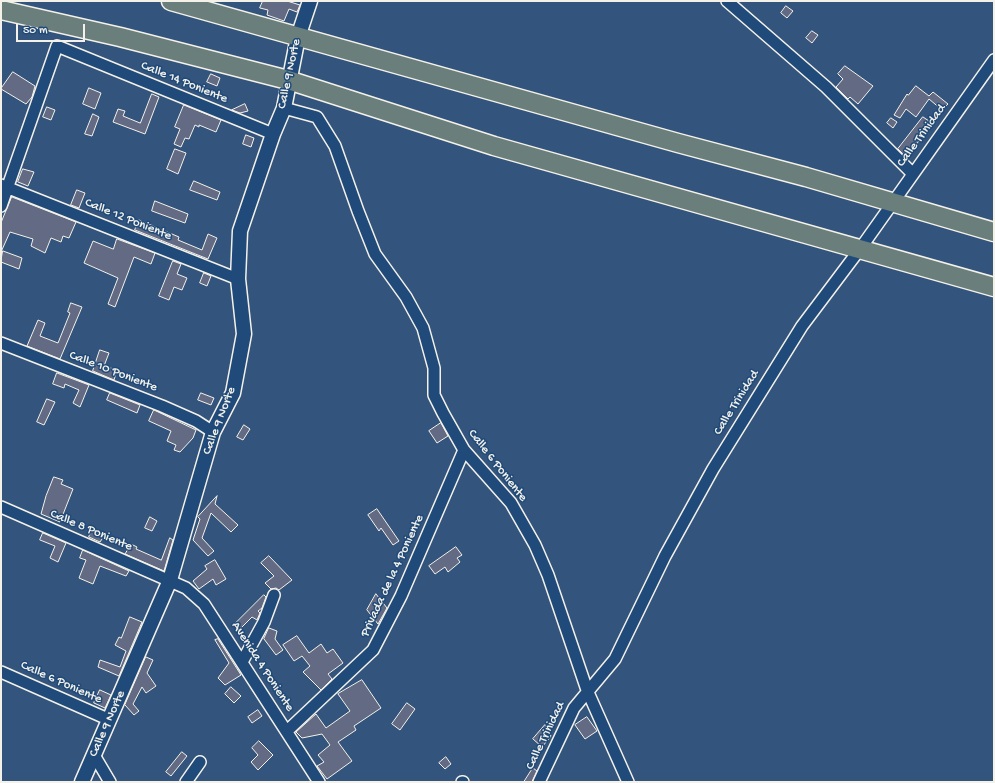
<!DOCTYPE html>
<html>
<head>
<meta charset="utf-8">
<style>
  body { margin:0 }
  #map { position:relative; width:995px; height:783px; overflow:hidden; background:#33547d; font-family:"Gochi Hand",sans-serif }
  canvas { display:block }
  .frame { position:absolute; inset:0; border:2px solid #f4f1e8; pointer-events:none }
  .scale { position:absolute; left:16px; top:24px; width:69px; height:18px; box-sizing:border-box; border:2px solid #f4f1e8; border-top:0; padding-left:5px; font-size:12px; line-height:14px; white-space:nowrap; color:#f4f1e8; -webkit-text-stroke:3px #1f4a7a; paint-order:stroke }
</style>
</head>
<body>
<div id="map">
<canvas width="995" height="783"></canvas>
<div class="frame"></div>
<div class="scale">50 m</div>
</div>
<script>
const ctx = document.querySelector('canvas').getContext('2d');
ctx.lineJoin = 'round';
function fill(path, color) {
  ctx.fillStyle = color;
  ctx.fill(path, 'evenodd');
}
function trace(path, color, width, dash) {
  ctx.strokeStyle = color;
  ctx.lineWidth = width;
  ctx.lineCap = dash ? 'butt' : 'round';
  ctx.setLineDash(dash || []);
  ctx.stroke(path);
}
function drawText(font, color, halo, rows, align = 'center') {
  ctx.font = font + ' "Gochi Hand",sans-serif';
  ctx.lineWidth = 3;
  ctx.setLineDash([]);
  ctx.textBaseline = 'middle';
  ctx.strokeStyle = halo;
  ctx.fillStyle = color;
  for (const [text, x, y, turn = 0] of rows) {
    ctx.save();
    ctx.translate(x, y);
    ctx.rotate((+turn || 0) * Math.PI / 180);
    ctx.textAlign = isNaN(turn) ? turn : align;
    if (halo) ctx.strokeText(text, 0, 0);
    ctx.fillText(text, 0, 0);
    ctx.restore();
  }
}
const building = new Path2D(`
  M 263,1 L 287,1 L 300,5 L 297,12 L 289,9 L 284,21 L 267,15 L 268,10 L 260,8 Z
  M 786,6 L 793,11 L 787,18 L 781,13 Z
  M 812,31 L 818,35 L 812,43 L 806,38 Z
  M 845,66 L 873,86 L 858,104 L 850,97 L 848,99 L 836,87 L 843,79 L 838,74 Z
  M 13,72 L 35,86 L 32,97 L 26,104 L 1,89 Z
  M 211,74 L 220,78 L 217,86 L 207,82 Z
  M 916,86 L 929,96 L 933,92 L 948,104 L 942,110 L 929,99 L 916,117 L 906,109 L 900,118 L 894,115 L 907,94 L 908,95 Z
  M 89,88 L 101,93 L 95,109 L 83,104 Z
  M 152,94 L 159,97 L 145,134 L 113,122 L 118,109 L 125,111 L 123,116 L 140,123 Z
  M 245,104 L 248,111 L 240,113 L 232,110 Z
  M 184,105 L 221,120 L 216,132 L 199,125 L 199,127 L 195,125 L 189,139 L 185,138 L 181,147 L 174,144 L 180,129 L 175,127 Z
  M 47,107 L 55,110 L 51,120 L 43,117 Z
  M 93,114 L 99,117 L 92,136 L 85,134 Z
  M 923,117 L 929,121 L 924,127 L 927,129 L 907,158 L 898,149 Z
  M 891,118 L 897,122 L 893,128 L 887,123 Z
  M 246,135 L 254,138 L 251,147 L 243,144 Z
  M 175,149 L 186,153 L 178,174 L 167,169 Z
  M 23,169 L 34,172 L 28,186 L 18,182 Z
  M 194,181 L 220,192 L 217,200 L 190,190 Z
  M 77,190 L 85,193 L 79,208 L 71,205 Z
  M 12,197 L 76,222 L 69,238 L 63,236 L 61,242 L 51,238 L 45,253 L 31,246 L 33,239 L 10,232 L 1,252 L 1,223 Z
  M 155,201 L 188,214 L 185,223 L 152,211 Z
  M 139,220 L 179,237 L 178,240 L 202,250 L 208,234 L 217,238 L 208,259 L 135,230 Z
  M 117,239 L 155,253 L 151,264 L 134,257 L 115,307 L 108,304 L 118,278 L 84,263 L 93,241 L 113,249 Z
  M 3,251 L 22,258 L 19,269 L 1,262 Z
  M 173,261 L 181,264 L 177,274 L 187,278 L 182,290 L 174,287 L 169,300 L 159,296 Z
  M 204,273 L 211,276 L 207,286 L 200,283 Z
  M 71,303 L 82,307 L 60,359 L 27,346 L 38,320 L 45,323 L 40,336 L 58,343 L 70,313 L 68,312 Z
  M 100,350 L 109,353 L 104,366 L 117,370 L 114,380 L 93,371 Z
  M 57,373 L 89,385 L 80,407 L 73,403 L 79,390 L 65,384 L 64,388 L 53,384 Z
  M 110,393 L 140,405 L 137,413 L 107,400 Z
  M 201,393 L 214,398 L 211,405 L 198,400 Z
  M 47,399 L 55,402 L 44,425 L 37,422 Z
  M 154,410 L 196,430 L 193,438 L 180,452 L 174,450 L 176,445 L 167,441 L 171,431 L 149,421 Z
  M 441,423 L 448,436 L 437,443 L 429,431 Z
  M 244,425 L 250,429 L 243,440 L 237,437 Z
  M 54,477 L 63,480 L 61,484 L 73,489 L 60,522 L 41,514 L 46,496 Z
  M 217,496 L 215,504 L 238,525 L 231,532 L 211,513 L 202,538 L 214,551 L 208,556 L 193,540 L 200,519 L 198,517 Z
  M 377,509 L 399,541 L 393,545 L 381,528 L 379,531 L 368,515 Z
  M 150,517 L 157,521 L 152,531 L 145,528 Z
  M 92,530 L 104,536 L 100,542 L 89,537 Z
  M 43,533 L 66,543 L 58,562 L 50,558 L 55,546 L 40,540 Z
  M 170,538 L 173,540 L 164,571 L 125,554 L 131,544 L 137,547 L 136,549 L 161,560 Z
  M 456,547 L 462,555 L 457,558 L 460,562 L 448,572 L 445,567 L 435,574 L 429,566 Z
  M 83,550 L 129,571 L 126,576 L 100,566 L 93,584 L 79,578 L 86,560 L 80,558 Z
  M 269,556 L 292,580 L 279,590 L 276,588 L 271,589 L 265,583 L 274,576 L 261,563 Z
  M 215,560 L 226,579 L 216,585 L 213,579 L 199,589 L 193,581 L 207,569 L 205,566 Z
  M 376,594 L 387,608 L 378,624 L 367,610 Z
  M 264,595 L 266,597 L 262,608 L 258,611 L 260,613 L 257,620 L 252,617 L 241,628 L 236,623 Z
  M 130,617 L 142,622 L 119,676 L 98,667 L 100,660 L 120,667 L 126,651 L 115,645 L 119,637 L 121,638 Z
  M 269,628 L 277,631 L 275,639 L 283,650 L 276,655 L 264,639 Z
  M 297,636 L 309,653 L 321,644 L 327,653 L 333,649 L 343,663 L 328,674 L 332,679 L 321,690 L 303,672 L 310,666 L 302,656 L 294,661 L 283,645 Z
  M 218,639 L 241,675 L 225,685 L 218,678 L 229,663 L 215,640 Z
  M 146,657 L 153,660 L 147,673 L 156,686 L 146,693 L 142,687 L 133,704 L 139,711 L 134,715 L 125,705 Z
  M 362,680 L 381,708 L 354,726 L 356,730 L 338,742 L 352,761 L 327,779 L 317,766 L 324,762 L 318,755 L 330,745 L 322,734 L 302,738 L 296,732 L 316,714 L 326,728 L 350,711 L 338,694 Z
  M 231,687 L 241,696 L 234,703 L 225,694 Z
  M 100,690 L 111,695 L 105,708 L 94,703 Z
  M 407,703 L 415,709 L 400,730 L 392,724 Z
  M 258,710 L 262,716 L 252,723 L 248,717 Z
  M 587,717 L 597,731 L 585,739 L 575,725 Z
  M 545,725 L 551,736 L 542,747 L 533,739 Z
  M 259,741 L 273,755 L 258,770 L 251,762 L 258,755 L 252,748 Z
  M 182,752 L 187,756 L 171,776 L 166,772 Z
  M 446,757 L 451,764 L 445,769 L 439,763 Z
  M 533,768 L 537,771 L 532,782 L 524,782 Z`);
const minor = new Path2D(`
  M 727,1 L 826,87 L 912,173
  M 284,108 L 317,117 L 335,146 L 358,211 L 375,254 L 406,297 L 423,328 L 434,368 L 434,395 L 443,413 L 464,450 L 511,503 L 535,545 L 548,575 L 587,690 L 628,782
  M 1,185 L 238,279
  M 1,206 L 57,46 L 273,134
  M 1,343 L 162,406 L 196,421 L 213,432
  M 1,507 L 186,588 L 204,604 L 319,782
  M 242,662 L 264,622 L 274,595
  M 1,672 L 110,720
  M 287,731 L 373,650 L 401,596 L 464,450
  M 94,755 L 110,782
  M 186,782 L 200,762
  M 462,782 L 463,782
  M 539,782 L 574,708 L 615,659 L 665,556 L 713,469 L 802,326 L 860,249 L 994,60`);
const tertiary = new Path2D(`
  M 82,782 L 170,580 L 213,432 L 233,393 L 244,334 L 238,279 L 240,231 L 273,134 L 284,108 L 298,37 L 310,1`);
const trunk = new Path2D(`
  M 171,1 L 678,143 L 806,177 L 994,232
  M 1,10 L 120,37 L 288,80 L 494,146 L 994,287`);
const streetNames = [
  ["Calle 9 Norte",290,74,-78],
  ["Calle 14 Poniente",184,83,22],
  ["Calle Trinidad",922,136,-54],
  ["Calle 12 Poniente",128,220,22],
  ["Calle 10 Poniente",113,372,21],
  ["Calle Trinidad",737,403,-58],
  ["Calle 9 Norte",220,421,-69],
  ["Calle 6 Poniente",497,466,52],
  ["Calle 8 Poniente",91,531,23],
  ["Privada de la 4 Poniente",393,576,-65],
  ["Avenida 4 Poniente",262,667,57],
  ["Calle 6 Poniente",61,683,24],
  ["Calle 9 Norte",108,724,-66],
  ["Calle Trinidad",546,736,-64]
];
fill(building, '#636b84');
trace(building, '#f4f1e8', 1);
trace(minor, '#f4f1e8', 14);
trace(tertiary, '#f4f1e8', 17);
trace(trunk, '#f4f1e8', 21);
trace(minor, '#1f4a7a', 11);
trace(tertiary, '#1f4a7a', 14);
trace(trunk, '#6a7f7c', 18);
drawText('13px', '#f4f1e8', '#1f4a7a', streetNames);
</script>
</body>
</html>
